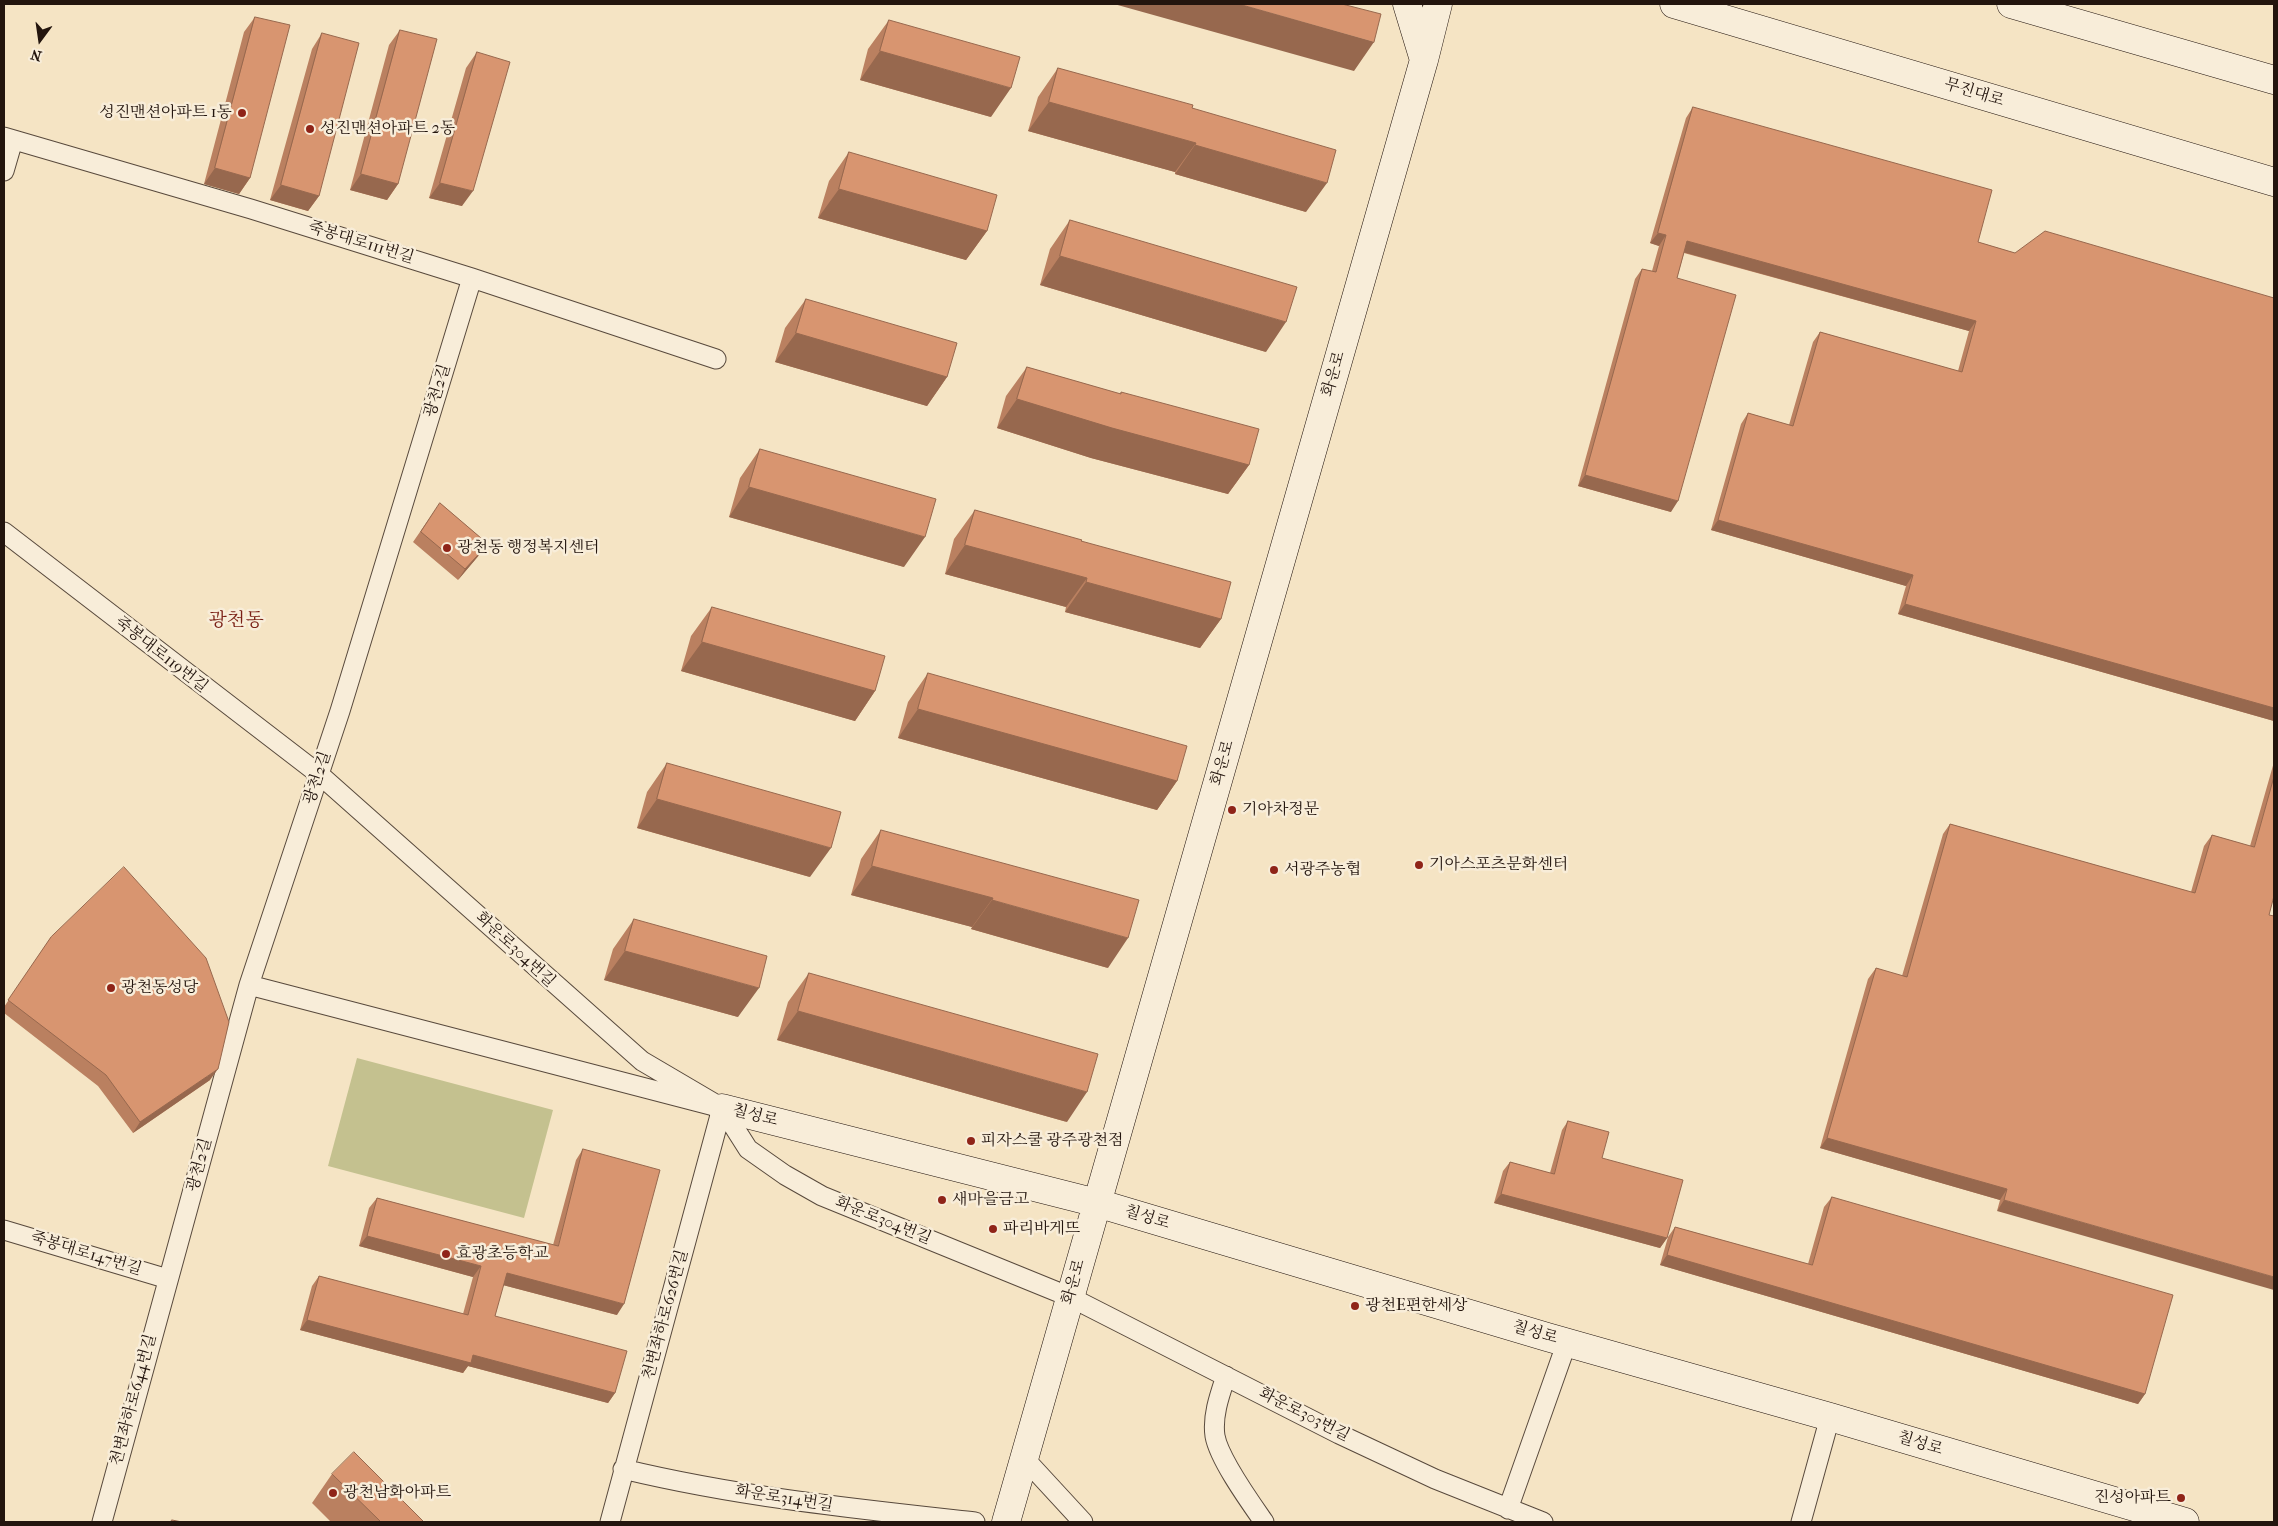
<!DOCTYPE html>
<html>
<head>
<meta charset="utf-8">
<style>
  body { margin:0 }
  #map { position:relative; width:2278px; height:1526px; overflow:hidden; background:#f5e4c4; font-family:"IM FELL French Canon",serif }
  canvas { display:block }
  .frame { position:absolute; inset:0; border:5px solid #23150e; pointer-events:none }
  .north { position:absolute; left:15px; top:15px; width:50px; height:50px; -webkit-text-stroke:4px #f8edd9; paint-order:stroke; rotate:194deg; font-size:14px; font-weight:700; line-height:20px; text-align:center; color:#23150e }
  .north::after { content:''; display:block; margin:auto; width:18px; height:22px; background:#23150e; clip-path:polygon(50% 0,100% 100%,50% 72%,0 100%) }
</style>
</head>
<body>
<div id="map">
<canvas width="2278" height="1526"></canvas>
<div class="frame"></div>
<div class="north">N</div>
</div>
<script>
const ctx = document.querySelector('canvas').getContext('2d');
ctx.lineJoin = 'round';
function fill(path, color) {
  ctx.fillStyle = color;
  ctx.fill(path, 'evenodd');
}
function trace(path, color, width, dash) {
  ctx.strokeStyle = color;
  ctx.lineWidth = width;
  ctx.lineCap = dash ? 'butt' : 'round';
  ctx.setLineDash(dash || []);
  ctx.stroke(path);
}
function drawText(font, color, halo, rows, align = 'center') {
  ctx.font = font + ' "IM FELL French Canon","Noto Serif KR",serif';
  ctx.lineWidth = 5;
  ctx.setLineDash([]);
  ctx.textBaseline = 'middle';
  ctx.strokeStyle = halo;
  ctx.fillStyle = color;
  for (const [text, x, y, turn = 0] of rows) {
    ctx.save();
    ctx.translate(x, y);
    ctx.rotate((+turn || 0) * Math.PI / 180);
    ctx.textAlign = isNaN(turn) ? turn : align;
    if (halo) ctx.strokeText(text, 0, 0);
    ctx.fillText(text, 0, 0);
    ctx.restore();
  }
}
const green = new Path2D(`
  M 357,1058 L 553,1110 L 524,1218 L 328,1166 Z`);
const street = new Path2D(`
  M 4,137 L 251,209 L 472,278 L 716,359
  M 4,171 L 13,140
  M 4,532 L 320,775 L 642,1061 L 722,1108 L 748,1149 L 785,1175 L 822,1196 L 1070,1297 L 1339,1434 L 1435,1479 L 1543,1522
  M 249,985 L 722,1108 L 610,1522
  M 4,1230 L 168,1279
  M 1226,1376 C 1220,1394 1212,1416 1215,1436 C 1219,1459 1250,1502 1264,1522
  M 1024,1458 L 1083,1522
  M 623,1469 C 739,1497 857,1509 975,1522
  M 1508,1509 L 1567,1342
  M 102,1522 L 249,985 L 340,711 L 472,278
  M 1801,1522 L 1830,1417`);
const secondary = new Path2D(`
  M 1407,4 L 1424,60
  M 1674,4 L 2274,182
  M 2011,4 L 2274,80
  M 722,1108 L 1097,1203 L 1547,1337 L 1830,1417 L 2185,1522
  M 1006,1522 L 1424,60 L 1438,4`);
const wall = new Path2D(`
  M 255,17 L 250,178 L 239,194 L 204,184 L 244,32 Z
  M 889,20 L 991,117 L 860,80 L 868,49 Z
  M 400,30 L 398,184 L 387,200 L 350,190 L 389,45 Z
  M 322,33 L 319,196 L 308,211 L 270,200 L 312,49 Z
  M 477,52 L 462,206 L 429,198 L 466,68 Z
  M 1058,68 L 1192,108 L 1306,212 L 1175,174 L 1175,172 L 1028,131 L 1038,97 Z
  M 1693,107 L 1978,242 L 2015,253 L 2274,298 L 2274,721 L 1898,614 L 1906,586 L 1711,530 L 1741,424 L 1748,413 L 1789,425 L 1813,342 L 1820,332 L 1958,371 L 1969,331 L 1684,253 L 1677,278 L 1671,512 L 1578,486 L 1635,279 L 1642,269 L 1652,271 L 1659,246 L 1650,243 L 1686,118 Z
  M 849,152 L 987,231 L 966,260 L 818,218 L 829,181 Z
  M 1070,220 L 1266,352 L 1040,285 L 1050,249 Z
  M 806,299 L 947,377 L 927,406 L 775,362 L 785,328 Z
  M 1027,367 L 1120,394 L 1121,392 L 1249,465 L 1228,494 L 1091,458 L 997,428 L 1006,396 Z
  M 760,449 L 904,567 L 729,517 L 740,478 Z
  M 440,503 L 488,544 L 480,554 L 458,580 L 413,542 Z
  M 975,510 L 1081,541 L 1221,619 L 1200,648 L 1065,612 L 1066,607 L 945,574 L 954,539 Z
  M 712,607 L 875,691 L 855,721 L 681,671 L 691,636 Z
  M 928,673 L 1177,781 L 1157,810 L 898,738 L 908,702 Z
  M 2274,762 L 2274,896 L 1997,1211 L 2000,1200 L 1820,1148 L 1868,979 L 1876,968 L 1902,976 L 1943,834 L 1950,824 L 2191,892 L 2204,846 L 2212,835 L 2250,846 Z
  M 667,763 L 810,877 L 637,828 L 647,792 Z
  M 881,830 L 1108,968 L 971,929 L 972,927 L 851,895 L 861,859 Z
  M 634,919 L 738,1017 L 604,980 L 613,949 Z
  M 51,937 L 210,1080 L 133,1133 L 98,1086 L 4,1013 L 4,1007 Z
  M 809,973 L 1067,1122 L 777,1040 L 788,1002 Z
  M 1568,1121 L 1602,1158 L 1667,1238 L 1660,1248 L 1494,1203 L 1503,1171 L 1510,1162 L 1550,1173 L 1562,1130 Z
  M 583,1149 L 617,1315 L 503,1285 L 495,1316 L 615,1393 L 608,1403 L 468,1366 L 463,1373 L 300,1330 L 312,1286 L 319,1276 L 463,1314 L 473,1277 L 359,1246 L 369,1208 L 377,1198 L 553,1245 L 576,1160 Z
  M 1832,1197 L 2145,1394 L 2138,1404 L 1660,1265 L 1668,1237 L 1675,1227 L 1808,1264 L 1824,1207 Z
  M 332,1474 L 424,1522 L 331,1522 L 312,1503 Z`);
const shadedWall = new Path2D(`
  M 1114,4 L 1239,4 L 1374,42 L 1354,71 Z
  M 880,51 L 1011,88 L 991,117 L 860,80 Z
  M 1049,102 L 1196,143 L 1175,172 L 1028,131 Z
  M 1195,145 L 1327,183 L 1306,212 L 1175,174 Z
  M 215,168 L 250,178 L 239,194 L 204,184 Z
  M 361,174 L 398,184 L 387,200 L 350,190 Z
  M 440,183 L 473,191 L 462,206 L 429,198 Z
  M 281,185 L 319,196 L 308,211 L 270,200 Z
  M 839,189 L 987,231 L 966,260 L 818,218 Z
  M 1658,233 L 1666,235 L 1659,246 L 1650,243 Z
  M 1687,241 L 1976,321 L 1969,331 L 1679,251 Z
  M 1060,256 L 1286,322 L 1266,352 L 1040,285 Z
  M 796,333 L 947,377 L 927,406 L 775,362 Z
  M 1017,399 L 1249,465 L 1228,494 L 1091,458 L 997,428 Z
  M 1585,475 L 1678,501 L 1671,512 L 1578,486 Z
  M 749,487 L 925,537 L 904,567 L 729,517 Z
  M 1718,520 L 1913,575 L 1906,586 L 1711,530 Z
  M 488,544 L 480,554 L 458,580 L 465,569 Z
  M 965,545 L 1087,578 L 1066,607 L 945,574 Z
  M 1086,582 L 1221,619 L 1200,648 L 1065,612 Z
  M 1905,604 L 2274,708 L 2274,721 L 1898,614 Z
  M 702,642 L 875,691 L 855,721 L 681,671 Z
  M 918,709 L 1177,781 L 1157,810 L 898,738 Z
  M 657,799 L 831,848 L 810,877 L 637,828 Z
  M 872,866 L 993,898 L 972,927 L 851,895 Z
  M 992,900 L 1128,938 L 1108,968 L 971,929 Z
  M 625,951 L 759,988 L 738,1017 L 604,980 Z
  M 798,1011 L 1087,1092 L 1067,1122 L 777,1040 Z
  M 218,1069 L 210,1080 L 133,1133 L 140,1122 Z
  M 1827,1138 L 2007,1189 L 2000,1200 L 1820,1148 Z
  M 1501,1194 L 1667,1238 L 1660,1248 L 1494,1203 Z
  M 2004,1200 L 2274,1277 L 2274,1290 L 1997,1211 Z
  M 367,1236 L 481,1266 L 473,1277 L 359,1246 Z
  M 1667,1255 L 2145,1394 L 2138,1404 L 1660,1265 Z
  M 507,1273 L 624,1304 L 617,1315 L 499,1284 Z
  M 307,1320 L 473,1355 L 615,1393 L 608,1403 L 468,1366 L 463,1373 L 300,1330 Z`);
const building = new Path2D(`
  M 1239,4 L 1342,4 L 1381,14 L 1374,42 Z
  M 255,17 L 290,25 L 250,178 L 215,168 Z
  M 889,20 L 1020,57 L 1011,88 L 880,51 Z
  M 400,30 L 437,39 L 398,184 L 361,174 Z
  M 322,33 L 359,43 L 319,196 L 281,185 Z
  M 477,52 L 510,62 L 473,191 L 440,183 Z
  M 1058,68 L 1193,105 L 1192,108 L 1336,150 L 1327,183 L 1195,145 L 1196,143 L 1049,102 Z
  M 1693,107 L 1992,190 L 1978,242 L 2015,253 L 2045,231 L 2274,298 L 2274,708 L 1905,604 L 1913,575 L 1718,520 L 1748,413 L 1793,426 L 1820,332 L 1962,372 L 1976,321 L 1687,241 L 1677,278 L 1736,295 L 1678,501 L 1585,475 L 1642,269 L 1656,272 L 1666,235 L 1658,233 Z
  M 849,152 L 997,195 L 987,231 L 839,189 Z
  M 1070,220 L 1297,287 L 1286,322 L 1060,256 Z
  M 806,299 L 957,343 L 947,377 L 796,333 Z
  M 1027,367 L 1121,394 L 1121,392 L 1259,429 L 1249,465 L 1112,428 L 1017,399 Z
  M 760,449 L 936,499 L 925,537 L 749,487 Z
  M 440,503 L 488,544 L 465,569 L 421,532 Z
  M 975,510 L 1082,540 L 1081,541 L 1231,582 L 1221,619 L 1086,582 L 1087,578 L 965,545 Z
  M 712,607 L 885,656 L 875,691 L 702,642 Z
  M 928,673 L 1187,746 L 1177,781 L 918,709 Z
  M 667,763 L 841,812 L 831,848 L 657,799 Z
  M 2274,777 L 2274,896 L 2269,915 L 2274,916 L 2274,1277 L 2004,1200 L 2007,1189 L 1827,1138 L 1876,968 L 1907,977 L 1950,824 L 2195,893 L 2212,835 L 2254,847 Z
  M 881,830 L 1139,900 L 1128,938 L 992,900 L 993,898 L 872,866 Z
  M 124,867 L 206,958 L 229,1022 L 218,1069 L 140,1122 L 106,1075 L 8,1000 L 51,937 Z
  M 634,919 L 767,956 L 759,988 L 625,951 Z
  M 809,973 L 1098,1054 L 1087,1092 L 798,1011 Z
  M 1568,1121 L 1609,1132 L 1602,1158 L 1683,1180 L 1667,1238 L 1501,1194 L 1510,1162 L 1554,1174 Z
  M 583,1149 L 660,1170 L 624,1304 L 507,1273 L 495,1316 L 627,1351 L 615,1393 L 473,1355 L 471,1363 L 307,1320 L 319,1276 L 468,1315 L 481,1266 L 367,1236 L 377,1198 L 558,1246 Z
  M 1832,1197 L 2173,1295 L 2145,1394 L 1667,1255 L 1675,1227 L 1812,1265 Z
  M 354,1452 L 424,1522 L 381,1522 L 332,1474 Z
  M 172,1520 L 182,1522 L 171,1522 Z`);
const markers = [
  [242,113,5,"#8f2418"],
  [310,129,5,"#8f2418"],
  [447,548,5,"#8f2418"],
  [1232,810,5,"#8f2418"],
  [1419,865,5,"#8f2418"],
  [1274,870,5,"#8f2418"],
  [111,988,5,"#8f2418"],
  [971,1141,5,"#8f2418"],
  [942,1200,5,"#8f2418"],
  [993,1229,5,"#8f2418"],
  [446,1254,5,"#8f2418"],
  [1355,1306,5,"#8f2418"],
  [333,1493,5,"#8f2418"],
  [2181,1498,5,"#8f2418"]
];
const streetNames = [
  ["무진대로",1974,93,17],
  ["죽봉대로111번길",361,243,17],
  ["화운로",1334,374,-74],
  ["광천2길",438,391,-73],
  ["죽봉대로119번길",161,655,38],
  ["화운로",1223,763,-74],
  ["광천2길",318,778,-72],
  ["화운로304번길",515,950,43],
  ["칠성로",755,1116,14],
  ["광천2길",200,1165,-75],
  ["칠성로",1147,1218,17],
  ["화운로304번길",883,1221,22],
  ["죽봉대로147번길",86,1254,17],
  ["화운로",1074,1282,-74],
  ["천변좌하로626번길",666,1315,-75],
  ["칠성로",1535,1333,16],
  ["천변좌하로644번길",134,1400,-75],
  ["화운로303번길",1304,1415,27],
  ["칠성로",1920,1444,17],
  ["화운로314번길",784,1499,9]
];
const poiNames = [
  ["성진맨션아파트 1동",232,113,"right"],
  ["성진맨션아파트 2동",320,129],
  ["광천동 행정복지센터",457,548],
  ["기아차정문",1242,810],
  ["기아스포츠문화센터",1429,865],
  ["서광주농협",1284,870],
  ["광천동성당",121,988],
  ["피자스쿨 광주광천점",981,1141],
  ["새마을금고",952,1200],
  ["파리바게뜨",1003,1229],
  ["효광초등학교",456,1254],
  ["광천E편한세상",1365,1306],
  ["광천남화아파트",343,1493],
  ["진성아파트",2171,1498,"right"]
];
const quarterNames = [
  ["광천동",236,621]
];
fill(green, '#c4c18f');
trace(street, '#58493c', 21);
trace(secondary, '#23150e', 29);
trace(street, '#f8edd9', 19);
trace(secondary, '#f8edd9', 28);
fill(wall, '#ba8060');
fill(shadedWall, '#97684e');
fill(building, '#d89570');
trace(building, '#97684e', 1);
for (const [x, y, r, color] of markers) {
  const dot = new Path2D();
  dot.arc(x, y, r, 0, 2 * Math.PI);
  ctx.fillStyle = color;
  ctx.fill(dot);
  trace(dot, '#f8edd9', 2);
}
drawText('16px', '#23150e', '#f8edd9', streetNames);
drawText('16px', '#23150e', '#f8edd9', poiNames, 'left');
drawText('19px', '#7a1f14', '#f8edd9', quarterNames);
</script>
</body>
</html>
